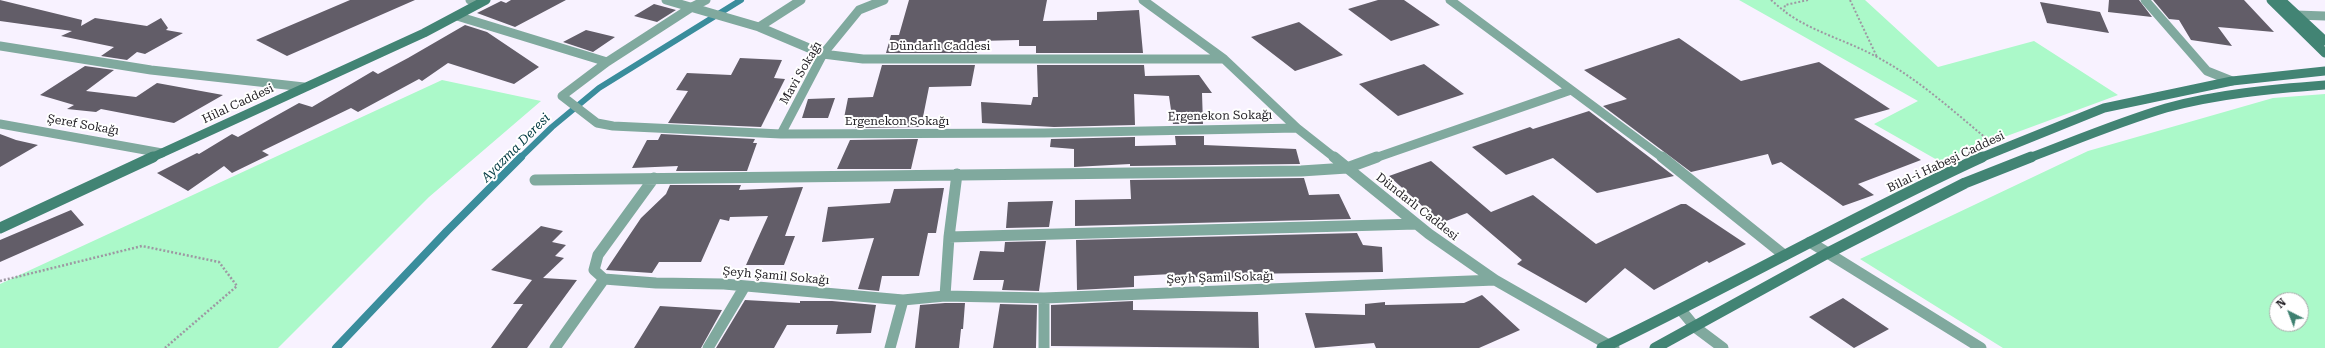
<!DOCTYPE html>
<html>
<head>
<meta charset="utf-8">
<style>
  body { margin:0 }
  #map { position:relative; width:2325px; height:348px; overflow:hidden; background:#f8f2ff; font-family:"Roboto Serif",serif }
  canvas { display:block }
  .north { position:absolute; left:2269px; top:292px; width:40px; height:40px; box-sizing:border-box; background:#fff; border:1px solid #a8a7a9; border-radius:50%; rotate:318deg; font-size:11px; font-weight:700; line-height:16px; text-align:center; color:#262328 }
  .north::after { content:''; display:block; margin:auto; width:14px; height:18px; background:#3e8070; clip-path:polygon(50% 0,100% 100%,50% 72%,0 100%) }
</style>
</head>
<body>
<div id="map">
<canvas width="2325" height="348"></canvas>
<div class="north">N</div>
</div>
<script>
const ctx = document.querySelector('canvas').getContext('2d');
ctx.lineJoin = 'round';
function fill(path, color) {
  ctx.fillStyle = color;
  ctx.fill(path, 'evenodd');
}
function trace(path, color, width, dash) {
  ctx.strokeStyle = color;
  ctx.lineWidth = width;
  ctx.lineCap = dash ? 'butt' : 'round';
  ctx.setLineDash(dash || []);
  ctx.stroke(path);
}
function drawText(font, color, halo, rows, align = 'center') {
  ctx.font = font + ' "Roboto Serif",serif';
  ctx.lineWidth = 4;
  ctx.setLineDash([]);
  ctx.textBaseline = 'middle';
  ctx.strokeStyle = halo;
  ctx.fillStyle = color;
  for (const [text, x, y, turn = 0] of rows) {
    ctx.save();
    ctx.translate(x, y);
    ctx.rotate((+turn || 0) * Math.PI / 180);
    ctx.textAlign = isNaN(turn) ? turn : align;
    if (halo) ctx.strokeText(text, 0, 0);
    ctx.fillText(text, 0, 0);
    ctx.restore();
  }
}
const green = new Path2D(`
  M 1739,0 L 1865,0 L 1938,67 L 2034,41 L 2118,95 L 1939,161 L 1874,124 L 1918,101 Z
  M 442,80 L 541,101 L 429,197 L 278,348 L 0,348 L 0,284 Z
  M 2325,94 L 2325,348 L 2003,348 L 1860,259 L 2088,151 L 2273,98 ZM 2277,300 L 2301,300 L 2301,324 L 2277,324 Z`);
const streamFar1 = new Path2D(`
  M 520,158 L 552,127 L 599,88 L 741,0`);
const stream = new Path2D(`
  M 336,348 L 447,231 L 521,157`);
const building = new Path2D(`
  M 0,0 L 82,20 L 81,26 L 95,18 L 147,26 L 161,18 L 168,28 L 166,30 L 183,33 L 145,54 L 137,52 L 127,60 L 101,56 L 114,47 L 61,36 L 72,31 L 0,21 Z
  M 350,0 L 415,0 L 287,56 L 256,40 Z
  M 511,0 L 566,0 L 515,27 L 477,13 L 501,1 L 506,3 Z
  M 909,0 L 1047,0 L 1043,21 L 1097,20 L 1097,12 L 1139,10 L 1143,53 L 1036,53 L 1036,46 L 1019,46 L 1019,40 L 979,41 L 977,53 L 886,53 L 891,35 L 899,35 Z
  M 1378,0 L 1404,0 L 1440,25 L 1391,41 L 1348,9 Z
  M 2109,0 L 2139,0 L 2152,17 L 2108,12 Z
  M 2153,0 L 2244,0 L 2274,32 L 2218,27 L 2232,46 L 2191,40 L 2179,20 L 2169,19 Z
  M 2040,2 L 2100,12 L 2109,33 L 2047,23 Z
  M 654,4 L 676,10 L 657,22 L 634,16 Z
  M 1299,22 L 1343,55 L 1295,71 L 1251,37 Z
  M 465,25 L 487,32 L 539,67 L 514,84 L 448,63 L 422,81 L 419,79 L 358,112 L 351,108 L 262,151 L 269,155 L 232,173 L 224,166 L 188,191 L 157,173 L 197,153 L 199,154 L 232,134 L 238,137 L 299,103 L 312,107 L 373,71 L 378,74 L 408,58 Z
  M 586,30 L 615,37 L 593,52 L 563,42 Z
  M 1679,38 L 1741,81 L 1819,62 L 1890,109 L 1854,119 L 1921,160 L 1858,184 L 1874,195 L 1843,206 L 1781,162 L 1772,165 L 1768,154 L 1691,172 L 1603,106 L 1627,99 L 1584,70 Z
  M 740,58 L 782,60 L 774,78 L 785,79 L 761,127 L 668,123 L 688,91 L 676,90 L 687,73 L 731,75 Z
  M 1424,64 L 1464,94 L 1398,116 L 1359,84 Z
  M 882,65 L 975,65 L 971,86 L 929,87 L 921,127 L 855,128 L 858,119 L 844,118 L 848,98 L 873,97 Z
  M 1037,65 L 1144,65 L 1145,76 L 1199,75 L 1212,93 L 1202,93 L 1203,124 L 1173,124 L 1169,96 L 1134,94 L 1135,125 L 1054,127 L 982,123 L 981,102 L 1031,105 L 1033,97 L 1038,97 Z
  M 85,66 L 114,70 L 86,91 L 136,97 L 157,83 L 223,95 L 174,123 L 101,109 L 96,112 L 67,109 L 74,105 L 40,95 Z
  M 835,98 L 828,118 L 802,118 L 808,99 Z
  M 1589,111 L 1674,176 L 1597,193 L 1553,158 L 1506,175 L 1472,147 L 1530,127 L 1533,129 Z
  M 0,134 L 16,140 L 38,145 L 0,167 Z
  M 661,134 L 755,139 L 753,143 L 757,143 L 747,171 L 676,171 L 678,166 L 632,168 L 647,140 L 658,140 Z
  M 1175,136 L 1204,136 L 1204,145 L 1296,149 L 1300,164 L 1130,166 L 1130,164 L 1074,167 L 1074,149 L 1050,147 L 1051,139 L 1135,137 L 1135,146 L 1176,145 Z
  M 918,139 L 911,169 L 837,169 L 850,140 Z
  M 1431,161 L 1491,212 L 1533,195 L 1596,244 L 1681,204 L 1686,204 L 1746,244 L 1709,263 L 1707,261 L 1654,290 L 1625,268 L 1586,303 L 1517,264 L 1522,260 L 1467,213 L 1441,223 L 1389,176 Z
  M 1304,178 L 1309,195 L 1339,194 L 1351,219 L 1075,226 L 1075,200 L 1131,199 L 1130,180 Z
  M 670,185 L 741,185 L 739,190 L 803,187 L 785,236 L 795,236 L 784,265 L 746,265 L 768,216 L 730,217 L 729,221 L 720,219 L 701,262 L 659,262 L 652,273 L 606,270 L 641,218 L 666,194 Z
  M 944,188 L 936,233 L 928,233 L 919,276 L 882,276 L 879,291 L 858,289 L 874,238 L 822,242 L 828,207 L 890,203 L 894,189 Z
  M 1053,201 L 1049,227 L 1006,228 L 1008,202 Z
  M 71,210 L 84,225 L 0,262 L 0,240 Z
  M 541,226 L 563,231 L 552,242 L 566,245 L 555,256 L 564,258 L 543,278 L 577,280 L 527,348 L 491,348 L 523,304 L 513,304 L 532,280 L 491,270 Z
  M 1357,233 L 1363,245 L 1382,247 L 1383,272 L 1240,274 L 1240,279 L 1173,276 L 1172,274 L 1134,276 L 1134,287 L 1077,290 L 1076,240 Z
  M 1046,241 L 1039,291 L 1002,290 L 1004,280 L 973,280 L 980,251 L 1004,252 L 1005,242 Z
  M 1482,295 L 1520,330 L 1479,348 L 1376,348 L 1374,343 L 1315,348 L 1305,313 L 1365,315 L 1365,304 L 1385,302 L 1385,305 L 1464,303 Z
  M 1843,298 L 1889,329 L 1854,348 L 1809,317 Z
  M 745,300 L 800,303 L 800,301 L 832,301 L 876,305 L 871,333 L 836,334 L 838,325 L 787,325 L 774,348 L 716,348 Z
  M 1133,301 L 1133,310 L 1258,312 L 1259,348 L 1051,346 L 1051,305 Z
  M 945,303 L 965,303 L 963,329 L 961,329 L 959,348 L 915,348 L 920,305 Z
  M 1000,304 L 1037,305 L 1036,348 L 993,348 Z
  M 660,306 L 722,310 L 701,348 L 634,348 Z`);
const pathFar1 = new Path2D(`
  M 1771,0 L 1784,11
  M 1808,0 L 1785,5 L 1784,11 C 1812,32 1846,40 1877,57 C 1917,78 1952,110 1987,139
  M 1850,0 L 1877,57`);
const path = new Path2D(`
  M 0,281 L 142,246 L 219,262 L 237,286 L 165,348`);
const lane = new Path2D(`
  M 692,7 L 706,0`);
const streetFar1 = new Path2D(`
  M 470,0 L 478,4
  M 666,0 L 759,27 L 823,54 L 863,59 L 1224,59 L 1297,128 L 1335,158
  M 1143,0 L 1224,59
  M 1450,0 L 1663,158
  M 2145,0 L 2207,71 L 2232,81
  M 2296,15 L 2325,16
  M 457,16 L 607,62 L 692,7
  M 759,27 L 801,0
  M 0,46 L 151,70 L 304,87
  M 607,62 L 562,96 L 597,123 L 613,126 L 781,134 L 1044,133 L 1297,128
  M 0,124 L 162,153
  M 781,134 L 823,54 L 859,10 L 884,0
  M 1375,158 L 1571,90`);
const street = new Path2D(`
  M 1334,157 L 1429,234 L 1495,280 L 1614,348
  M 1662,157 L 1784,255
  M 957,174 L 949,237 L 1416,224
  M 535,180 L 1301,171 L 1347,168 L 1377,157
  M 949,237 L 945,296 L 1044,298 L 1495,280
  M 1810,242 L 1981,348
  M 604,279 L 656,283 L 724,284 L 903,300 L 945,296
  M 604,279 L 594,270 L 598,255 L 654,178
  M 1044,298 L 1044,348
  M 1681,310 L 1695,327 L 1723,348
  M 555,348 L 604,279
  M 708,348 L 745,286
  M 890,348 L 903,300`);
const secondaryFar1 = new Path2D(`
  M 2271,0 L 2325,53
  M 2281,0 L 2325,41
  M 151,158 L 424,33 L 486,0
  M 1980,158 L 2104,108 L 2232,81 L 2325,71
  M 2029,158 C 2074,141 2119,122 2166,108 C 2217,94 2272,89 2325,85`);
const secondary = new Path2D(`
  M 0,228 L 153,157
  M 1602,348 C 1730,287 1853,216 1982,157
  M 1655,348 L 1826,254 L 1965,183 L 2031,157`);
const streetNames = [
  ["Dündarlı Caddesi",940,46],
  ["Mavi Sokağı",801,73,-60],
  ["Hilal Caddesi",238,104,-25],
  ["Ergenekon Sokağı",1220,116,-1],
  ["Ergenekon Sokağı",897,121],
  ["Şeref Sokağı",83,125,10],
  ["Bilal-i Habeşi Caddesi",1946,162,-25],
  ["Dündarlı Caddesi",1417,207,38],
  ["Şeyh Şamil Sokağı",776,276,5],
  ["Şeyh Şamil Sokağı",1220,278,-2]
];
const waterNames = [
  ["Ayazma Deresi",516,148,-45]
];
fill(green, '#abf9c9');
trace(streamFar1, '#3a8d9c', 6);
trace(stream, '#3a8d9c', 8);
fill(building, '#625d68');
trace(pathFar1, '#9d98a2', 2, [2, 2]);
trace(path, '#9d98a2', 2.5, [2, 2]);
trace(lane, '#80a99e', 9);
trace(streetFar1, '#80a99e', 9);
trace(street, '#80a99e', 11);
trace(secondaryFar1, '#428474', 9);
trace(secondary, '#428474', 11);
drawText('12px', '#262328', '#fff', streetNames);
drawText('italic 13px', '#003941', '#fff', waterNames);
</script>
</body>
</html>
